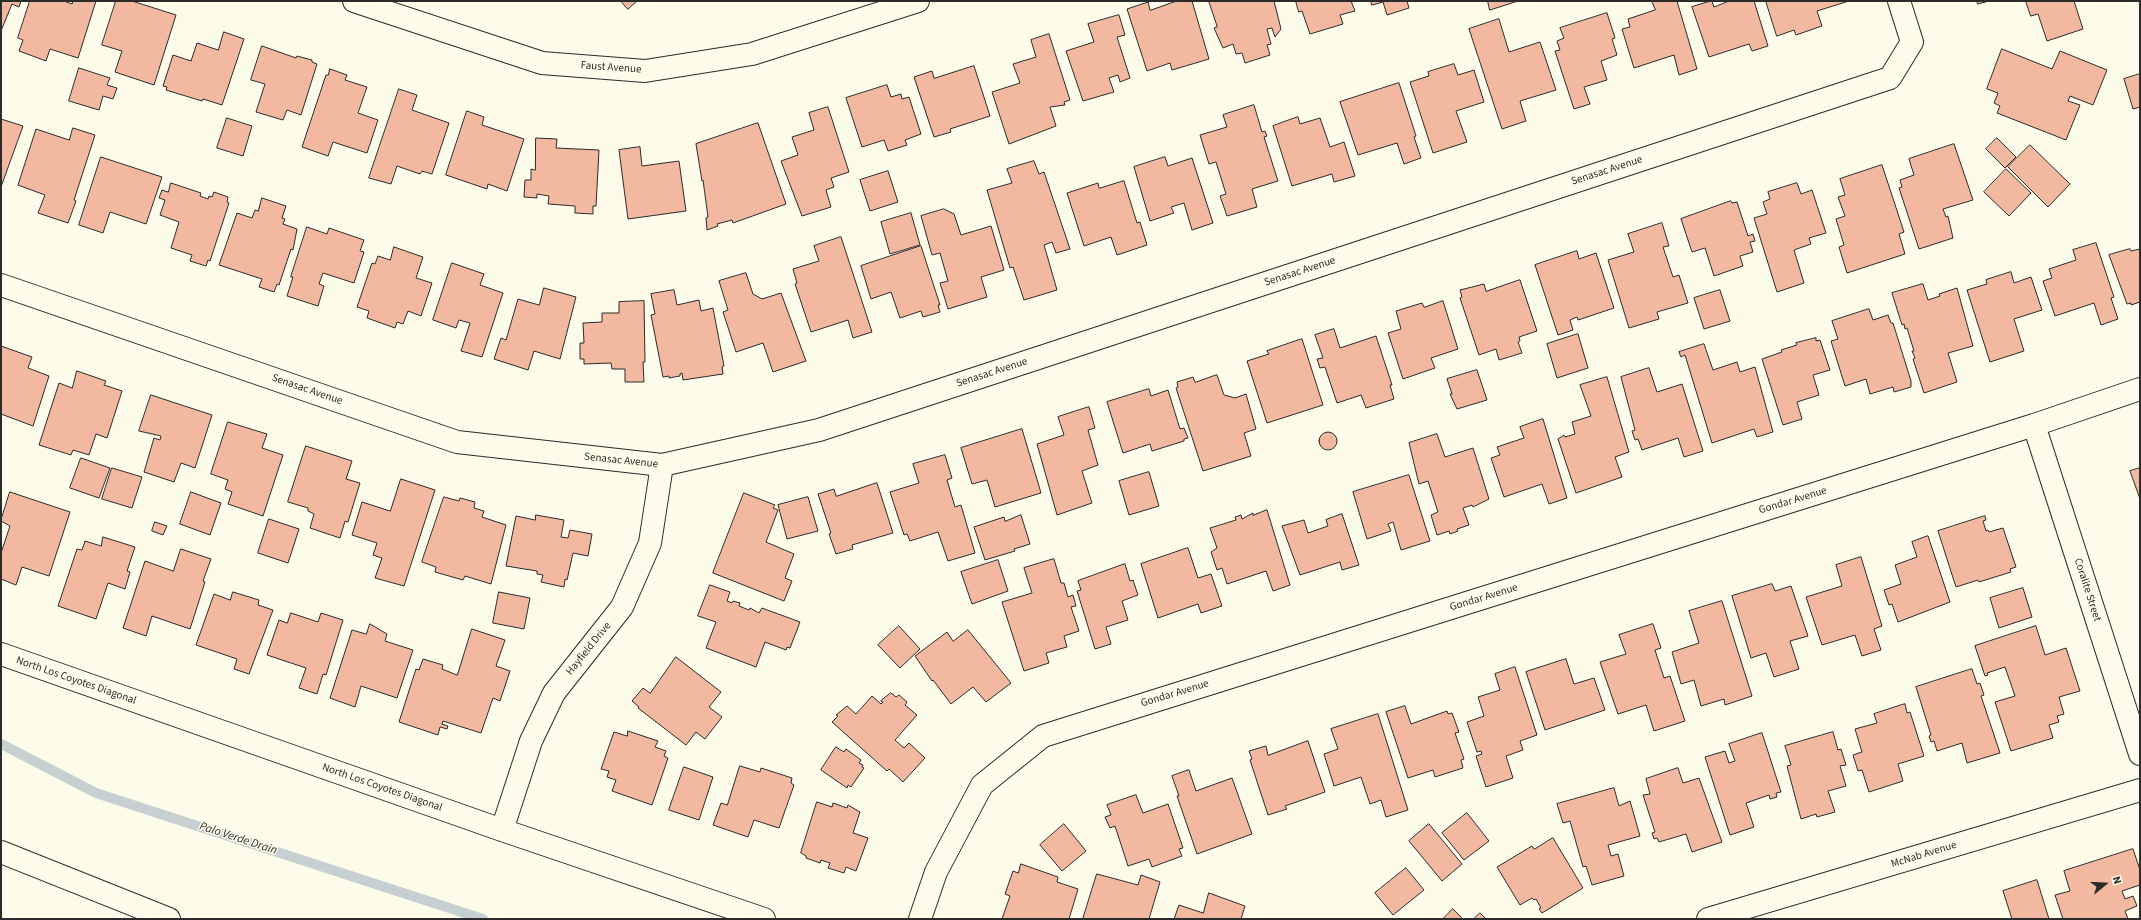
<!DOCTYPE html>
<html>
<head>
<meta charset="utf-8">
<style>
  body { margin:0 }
  #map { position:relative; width:2141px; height:920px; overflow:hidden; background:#fdfbea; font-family:"Source Sans 3",sans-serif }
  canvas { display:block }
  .frame { position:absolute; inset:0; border:2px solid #2b2b2b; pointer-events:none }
  .north { position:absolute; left:2085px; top:864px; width:40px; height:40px; -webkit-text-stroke:3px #fdfbea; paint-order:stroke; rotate:72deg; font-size:11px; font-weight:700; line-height:16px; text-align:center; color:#2b2b2b }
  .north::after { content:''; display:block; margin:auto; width:14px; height:18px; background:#2b2b2b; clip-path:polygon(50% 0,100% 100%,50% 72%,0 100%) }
</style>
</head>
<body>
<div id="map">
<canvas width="2141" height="920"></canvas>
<div class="frame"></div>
<div class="north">N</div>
</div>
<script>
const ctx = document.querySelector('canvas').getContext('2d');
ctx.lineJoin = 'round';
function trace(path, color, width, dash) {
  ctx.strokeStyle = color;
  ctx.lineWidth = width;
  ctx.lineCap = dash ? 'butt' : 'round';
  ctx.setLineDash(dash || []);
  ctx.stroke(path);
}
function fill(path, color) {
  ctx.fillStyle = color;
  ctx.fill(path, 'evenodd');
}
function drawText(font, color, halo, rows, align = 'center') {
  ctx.font = font + ' "Source Sans 3",sans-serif';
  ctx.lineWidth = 3;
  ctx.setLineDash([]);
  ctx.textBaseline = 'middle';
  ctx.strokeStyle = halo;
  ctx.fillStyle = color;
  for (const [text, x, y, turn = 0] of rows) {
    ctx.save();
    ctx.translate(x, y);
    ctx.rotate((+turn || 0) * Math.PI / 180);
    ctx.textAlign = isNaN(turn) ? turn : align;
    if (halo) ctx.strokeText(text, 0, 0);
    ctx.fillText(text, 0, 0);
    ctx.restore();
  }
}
const stream = new Path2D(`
  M 1,744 L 96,793 L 483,919`);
const building = new Path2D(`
  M 1,1 L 21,1 L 19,7 L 12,4 L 1,31 Z
  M 30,1 L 64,1 L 72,4 L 73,1 L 96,1 L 78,58 L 50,49 L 46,61 L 19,51 L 23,40 L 18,38 Z
  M 116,1 L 132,1 L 176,15 L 154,85 L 115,72 L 122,51 L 102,45 Z
  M 621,1 L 637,1 L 628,9 Z
  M 1177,1 L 1192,1 L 1209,59 L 1172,70 L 1170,63 L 1147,71 L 1127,9 L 1148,2 L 1150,10 Z
  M 1209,1 L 1274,1 L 1281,29 L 1275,37 L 1272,28 L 1267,29 L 1271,44 L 1267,45 L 1270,55 L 1245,63 L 1242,53 L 1236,54 L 1233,44 L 1223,48 L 1214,28 L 1217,27 Z
  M 1296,1 L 1351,1 L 1355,11 L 1340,15 L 1343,24 L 1310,34 L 1302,11 L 1299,12 Z
  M 1371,1 L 1407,1 L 1409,8 L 1387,15 L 1383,2 L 1372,5 Z
  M 1488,1 L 1518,1 L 1490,10 Z
  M 1652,1 L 1677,1 L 1697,69 L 1679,75 L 1674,55 L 1634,68 L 1622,29 L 1630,27 L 1628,19 L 1655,10 Z
  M 1712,1 L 1714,7 L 1729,1 L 1754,1 L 1768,46 L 1752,51 L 1749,44 L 1709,57 L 1692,7 Z
  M 1766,1 L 1849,1 L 1817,11 L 1822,26 L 1796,35 L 1794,30 L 1777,36 Z
  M 1977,1 L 1989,1 L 1978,4 Z
  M 2026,1 L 2074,1 L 2083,29 L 2047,41 L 2038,14 L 2031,16 Z
  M 1607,13 L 1615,38 L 1612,39 L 1617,55 L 1601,61 L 1607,80 L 1584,87 L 1590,104 L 1574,109 L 1555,51 L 1560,50 L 1557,41 L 1564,38 L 1560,28 Z
  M 1119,15 L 1125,35 L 1117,37 L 1130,78 L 1120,82 L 1118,75 L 1109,78 L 1114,92 L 1083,101 L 1066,51 L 1094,42 L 1088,24 Z
  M 1499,19 L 1509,52 L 1540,42 L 1556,90 L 1520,101 L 1526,121 L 1502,129 L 1469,29 Z
  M 224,32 L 244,39 L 222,105 L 203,99 L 202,101 L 166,90 L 167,87 L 163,86 L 173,55 L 191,61 L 197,43 L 218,50 Z
  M 1049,34 L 1070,100 L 1064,102 L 1065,105 L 1050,107 L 1056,126 L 1009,144 L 992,92 L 1020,83 L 1013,64 L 1036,57 L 1031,40 Z
  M 262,46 L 296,58 L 297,56 L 312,60 L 312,62 L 317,64 L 301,115 L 287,110 L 283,120 L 256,112 L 265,84 L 251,80 Z
  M 2002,49 L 2052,69 L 2060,51 L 2107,70 L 2093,105 L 2070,96 L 2068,101 L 2080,105 L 2066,140 L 1997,113 L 2000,106 L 1994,103 L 1998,93 L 1987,89 Z
  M 1454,64 L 1458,75 L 1474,70 L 1484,102 L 1456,111 L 1467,142 L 1433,153 L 1410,82 L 1429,76 L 1428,72 Z
  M 974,66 L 990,116 L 950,129 L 951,132 L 934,137 L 914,77 L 932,71 L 934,78 Z
  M 79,68 L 110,78 L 107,85 L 117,88 L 113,99 L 103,96 L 99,110 L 69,101 Z
  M 330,69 L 347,75 L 345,80 L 367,87 L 358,113 L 378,120 L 367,153 L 333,142 L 328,156 L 302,147 L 326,75 L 328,75 Z
  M 2140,74 L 2140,107 L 2133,109 L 2124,79 Z
  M 1399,83 L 1416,136 L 1414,137 L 1421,158 L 1404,164 L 1397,143 L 1358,155 L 1340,102 Z
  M 887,85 L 891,97 L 901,94 L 902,99 L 909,97 L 921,134 L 905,140 L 907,145 L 888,151 L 884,140 L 862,147 L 846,98 Z
  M 399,89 L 417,95 L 412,110 L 449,123 L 432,174 L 422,171 L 420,174 L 397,166 L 391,184 L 369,178 Z
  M 1254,105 L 1262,132 L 1265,131 L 1267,136 L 1264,137 L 1278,181 L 1252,189 L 1257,207 L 1227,216 L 1220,196 L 1226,194 L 1216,162 L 1209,164 L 1200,135 L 1227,127 L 1223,115 Z
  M 828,107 L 849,172 L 831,178 L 834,187 L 826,190 L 831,207 L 802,216 L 781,161 L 798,155 L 792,137 L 814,130 L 809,113 Z
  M 467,111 L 484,117 L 482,125 L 524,139 L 507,191 L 488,184 L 487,189 L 446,175 Z
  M 1298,117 L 1300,124 L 1320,118 L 1330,147 L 1344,142 L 1355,176 L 1334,182 L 1332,174 L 1292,186 L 1273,126 Z
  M 227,118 L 252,126 L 243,156 L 217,148 Z
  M 1,119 L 23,126 L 1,187 Z
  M 758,123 L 786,204 L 733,223 L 732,220 L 717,224 L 718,226 L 707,230 L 706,218 L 708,217 L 703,180 L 702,181 L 696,144 Z
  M 73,128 L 95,135 L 74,200 L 76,201 L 68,223 L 38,213 L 45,195 L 18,185 L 36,129 L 69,140 Z
  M 536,138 L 557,139 L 556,148 L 599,150 L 596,206 L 593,206 L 593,214 L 575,213 L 575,206 L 548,204 L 549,196 L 537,194 L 537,198 L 524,197 L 525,180 L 531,180 L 531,169 L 535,170 Z
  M 1997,138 L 2016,157 L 2005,168 L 1986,149 Z
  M 1954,144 L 1973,200 L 1943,209 L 1946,217 L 1948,216 L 1953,238 L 1919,249 L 1899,188 L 1902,187 L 1900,180 L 1914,175 L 1909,159 Z
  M 2030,145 L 2070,184 L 2048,207 L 2008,167 Z
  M 640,147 L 642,166 L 679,161 L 686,211 L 628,219 L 619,150 Z
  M 101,157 L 162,177 L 146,224 L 110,212 L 103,233 L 79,225 Z
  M 1165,157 L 1168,166 L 1192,158 L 1213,223 L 1192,230 L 1184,203 L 1171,207 L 1174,213 L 1150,221 L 1134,167 Z
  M 1034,161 L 1039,174 L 1044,172 L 1070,249 L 1056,253 L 1052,242 L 1044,245 L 1057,290 L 1024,300 L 1013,267 L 1010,268 L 987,190 L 1012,183 L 1007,169 Z
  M 1882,165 L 1904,232 L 1899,234 L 1905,254 L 1847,273 L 1839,247 L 1844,245 L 1836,219 L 1845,216 L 1838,197 L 1845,195 L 1840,179 Z
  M 2006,169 L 2031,193 L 2009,216 L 1984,192 Z
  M 888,171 L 898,202 L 870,211 L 860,180 Z
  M 1124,181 L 1137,223 L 1140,222 L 1147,245 L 1117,255 L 1111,237 L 1084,246 L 1067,193 L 1098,183 L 1099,188 Z
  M 171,183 L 201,193 L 200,196 L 208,199 L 209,196 L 212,197 L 214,192 L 228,197 L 227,202 L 229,203 L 210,261 L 208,260 L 206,266 L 190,261 L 192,255 L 171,248 L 179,222 L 160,215 L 165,200 L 159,198 L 162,190 L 168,192 Z
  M 1797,183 L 1801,194 L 1812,190 L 1826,233 L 1809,238 L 1811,244 L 1794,250 L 1804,283 L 1777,292 L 1754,218 L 1767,214 L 1763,202 L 1770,199 L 1768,192 Z
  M 262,198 L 286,206 L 282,218 L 285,219 L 283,224 L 297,229 L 293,250 L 291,249 L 279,285 L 277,284 L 274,292 L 259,287 L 262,279 L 219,265 L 237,213 L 252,218 L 255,210 L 258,211 Z
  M 1731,201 L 1732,203 L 1737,202 L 1748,236 L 1753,234 L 1755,241 L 1750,242 L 1753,252 L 1740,256 L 1743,266 L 1714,276 L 1705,248 L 1692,252 L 1681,219 Z
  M 944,209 L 954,214 L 961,235 L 991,226 L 1004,270 L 981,277 L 987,297 L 948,309 L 940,283 L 948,281 L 940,253 L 932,255 L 921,216 Z
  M 911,213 L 920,245 L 890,254 L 881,222 Z
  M 1662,223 L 1669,246 L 1663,247 L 1673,277 L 1679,275 L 1688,303 L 1657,312 L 1659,319 L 1629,328 L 1608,260 L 1634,252 L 1628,234 Z
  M 307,227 L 327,234 L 329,228 L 364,240 L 360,251 L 364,252 L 354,283 L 323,273 L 319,284 L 324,286 L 318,306 L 287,296 L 293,277 L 291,277 Z
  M 841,237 L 872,332 L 853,338 L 848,320 L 811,332 L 795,284 L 797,283 L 793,269 L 819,261 L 814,246 Z
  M 2096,243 L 2114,297 L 2111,298 L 2118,319 L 2101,325 L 2094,303 L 2055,316 L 2043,281 L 2052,278 L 2049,269 L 2076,260 L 2073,250 Z
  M 921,246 L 940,305 L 938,305 L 940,312 L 923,317 L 921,311 L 900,318 L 891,292 L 871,299 L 861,266 Z
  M 394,247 L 423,257 L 416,278 L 432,283 L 421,316 L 408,311 L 403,324 L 397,322 L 395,328 L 367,318 L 369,311 L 357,307 L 372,263 L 375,264 L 378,256 L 390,260 Z
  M 2130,249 L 2131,251 L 2140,249 L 2140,302 L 2131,305 L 2131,303 L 2127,304 L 2109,255 Z
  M 1577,251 L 1579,259 L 1596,253 L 1614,308 L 1578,320 L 1577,317 L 1570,320 L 1573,330 L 1558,335 L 1535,265 Z
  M 452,263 L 484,274 L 480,285 L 503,293 L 482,357 L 461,351 L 470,323 L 459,320 L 456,328 L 433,320 Z
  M 2011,272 L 2014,283 L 2031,277 L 2042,310 L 2014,319 L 2024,351 L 1990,362 L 1967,290 L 1987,284 L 1986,280 Z
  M 746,273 L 753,294 L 762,299 L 781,293 L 806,361 L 773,372 L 763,343 L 736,352 L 723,312 L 728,310 L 719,281 Z
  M 1520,280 L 1537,331 L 1519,337 L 1520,341 L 1518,342 L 1522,353 L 1499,360 L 1496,349 L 1479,355 L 1460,298 L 1462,297 L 1460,290 L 1484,284 L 1486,291 Z
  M 1923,284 L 1928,300 L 1940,296 L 1939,294 L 1957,288 L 1973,346 L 1948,353 L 1957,382 L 1924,393 L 1913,359 L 1915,358 L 1912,351 L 1914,351 L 1907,328 L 1905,329 L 1904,324 L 1902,325 L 1892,293 Z
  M 544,288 L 576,297 L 560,359 L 534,351 L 528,370 L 494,359 L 501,338 L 506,340 L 518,299 L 539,305 Z
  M 674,290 L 677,305 L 699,300 L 701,311 L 713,308 L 724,366 L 722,367 L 723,374 L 683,380 L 682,373 L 680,374 L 680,376 L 669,378 L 669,376 L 663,377 L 651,315 L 655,314 L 651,294 Z
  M 1720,290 L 1730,321 L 1704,329 L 1694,298 Z
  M 644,301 L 645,362 L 643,362 L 644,382 L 625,382 L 625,369 L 612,369 L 611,363 L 584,364 L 584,359 L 580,359 L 580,343 L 584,343 L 583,323 L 602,322 L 602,313 L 619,313 L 619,302 Z
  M 1443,301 L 1458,349 L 1431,358 L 1435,368 L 1403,379 L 1388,333 L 1401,329 L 1396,311 L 1422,303 L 1424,307 Z
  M 1869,309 L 1873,320 L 1888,315 L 1891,323 L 1893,323 L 1911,381 L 1911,387 L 1894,392 L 1893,387 L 1870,394 L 1866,379 L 1845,386 L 1831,341 L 1838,339 L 1832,321 Z
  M 1334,329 L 1340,348 L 1376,336 L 1392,385 L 1390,385 L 1394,399 L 1366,408 L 1361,395 L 1337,403 L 1325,367 L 1320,368 L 1317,359 L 1323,358 L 1315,335 Z
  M 1578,334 L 1588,368 L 1557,378 L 1547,344 Z
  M 1816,338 L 1816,341 L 1820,340 L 1830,370 L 1813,375 L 1819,395 L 1797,402 L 1802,419 L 1783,425 L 1762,359 L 1782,352 L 1781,350 L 1797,345 L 1796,343 Z
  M 1302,339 L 1323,405 L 1267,423 L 1247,361 L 1269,354 L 1267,351 Z
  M 1704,344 L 1713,370 L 1737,362 L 1740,372 L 1755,367 L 1773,432 L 1757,437 L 1754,429 L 1712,443 L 1685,355 L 1681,357 L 1679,352 Z
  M 1,346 L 32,357 L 28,368 L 49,376 L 33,426 L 1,414 Z
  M 1649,368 L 1657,392 L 1682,384 L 1703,451 L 1684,457 L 1678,438 L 1642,450 L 1638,439 L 1635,440 L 1632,431 L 1635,430 L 1621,377 Z
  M 1477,370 L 1487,400 L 1457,409 L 1450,394 L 1452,394 L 1447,379 Z
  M 77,371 L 106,381 L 104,385 L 122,391 L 107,438 L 96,434 L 89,455 L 73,450 L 71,455 L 39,445 L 59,383 L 72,388 Z
  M 1217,375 L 1224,395 L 1235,398 L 1246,394 L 1256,429 L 1244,433 L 1251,456 L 1203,471 L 1176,388 L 1178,387 L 1177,382 L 1193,377 L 1195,382 Z
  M 1607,377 L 1629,452 L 1615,457 L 1622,477 L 1576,493 L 1558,439 L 1564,435 L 1565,437 L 1575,434 L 1572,422 L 1591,416 L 1580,385 Z
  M 1149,389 L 1151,396 L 1168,390 L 1180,429 L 1184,428 L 1188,438 L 1184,439 L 1184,441 L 1152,451 L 1150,444 L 1123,453 L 1107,402 Z
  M 151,395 L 212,415 L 195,468 L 181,463 L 174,482 L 144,472 L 154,438 L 160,440 L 161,436 L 139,431 Z
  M 1089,407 L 1095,428 L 1088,430 L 1098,465 L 1082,471 L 1092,503 L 1057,515 L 1037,444 L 1064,435 L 1058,417 Z
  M 1543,419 L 1567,498 L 1549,504 L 1542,484 L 1504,497 L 1491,458 L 1500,455 L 1497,447 L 1524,438 L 1520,427 Z
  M 228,422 L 267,434 L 262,448 L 283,455 L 263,516 L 228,504 L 232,492 L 225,489 L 228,480 L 211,474 Z
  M 1022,429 L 1041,493 L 995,507 L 987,480 L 972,484 L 961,448 Z
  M1319 441a9 9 0 1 1 18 0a9 9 0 1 1-18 0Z
  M 1437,434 L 1445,457 L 1473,448 L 1489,499 L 1473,507 L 1472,505 L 1463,508 L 1469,525 L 1457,529 L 1458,531 L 1450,534 L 1449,531 L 1437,535 L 1431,515 L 1438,512 L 1428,481 L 1419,484 L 1409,443 Z
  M 306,446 L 352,461 L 346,479 L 360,483 L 348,522 L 345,521 L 340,538 L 310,528 L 314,514 L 308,511 L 308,508 L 288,502 Z
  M 945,455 L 952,478 L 947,480 L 955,507 L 961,505 L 975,553 L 948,561 L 938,532 L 910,541 L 907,534 L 904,535 L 890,492 L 919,483 L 913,464 Z
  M 81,458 L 110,468 L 99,498 L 70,488 Z
  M 112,468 L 142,477 L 132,508 L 102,499 Z
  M 2140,468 L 2140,499 L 2130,471 Z
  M 1149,472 L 1159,506 L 1129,515 L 1119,481 Z
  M 1409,475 L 1430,541 L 1401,550 L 1393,522 L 1388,524 L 1391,531 L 1367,539 L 1353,492 Z
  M 401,479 L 435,490 L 404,586 L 375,578 L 382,558 L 373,555 L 377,543 L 352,535 L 362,502 L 390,511 Z
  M 877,483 L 893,533 L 852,545 L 853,549 L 836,554 L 829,534 L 831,533 L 818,494 L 834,489 L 836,496 Z
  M 10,492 L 70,512 L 49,576 L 22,567 L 16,585 L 1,579 L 1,553 L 10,526 L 1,521 Z
  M 191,492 L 221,503 L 210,535 L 180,524 Z
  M 744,493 L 775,505 L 773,508 L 778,510 L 766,542 L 794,554 L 785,578 L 792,581 L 784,601 L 713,573 Z
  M 444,497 L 459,501 L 460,498 L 475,502 L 474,508 L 484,511 L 482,517 L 506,525 L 491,584 L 465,576 L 463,580 L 435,572 L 436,567 L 422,562 Z
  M 808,497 L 818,531 L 787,539 L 778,505 Z
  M 1267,510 L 1290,585 L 1273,591 L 1266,571 L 1227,584 L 1222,568 L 1217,570 L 1211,552 L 1217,548 L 1210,528 L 1236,520 L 1235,517 L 1241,515 L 1242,519 L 1253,513 L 1253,515 Z
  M 1342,514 L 1359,565 L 1342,570 L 1340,562 L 1300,575 L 1282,526 L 1304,520 L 1308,533 L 1328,526 L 1326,520 Z
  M 536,515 L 564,520 L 561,537 L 568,538 L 570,530 L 592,534 L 588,556 L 573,553 L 567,580 L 565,579 L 564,587 L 541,582 L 543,575 L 537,574 L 537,571 L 506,566 L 516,516 L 535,520 Z
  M 1021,515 L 1030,544 L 1014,549 L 1015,551 L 985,560 L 974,527 L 1004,517 L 1005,521 Z
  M 1985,516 L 1986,520 L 1983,521 L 1986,531 L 1988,530 L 1989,532 L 2003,528 L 2016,567 L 2010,569 L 2011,572 L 1979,582 L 1978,580 L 1956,587 L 1938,531 Z
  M 269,519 L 299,529 L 288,563 L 258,553 Z
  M 155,522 L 167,526 L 163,535 L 152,531 Z
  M 1928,536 L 1950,602 L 1898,622 L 1892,604 L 1889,605 L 1884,590 L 1901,584 L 1895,565 L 1917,557 L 1912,542 Z
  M 103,537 L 135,547 L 127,571 L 130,572 L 125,589 L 108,583 L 96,619 L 58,606 L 77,549 L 82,550 L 85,541 L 101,546 Z
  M 1188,548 L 1198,578 L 1211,574 L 1222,606 L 1201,613 L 1198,604 L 1158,618 L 1141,564 Z
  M 181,549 L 211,559 L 203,581 L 205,582 L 190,629 L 152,616 L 146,636 L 123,628 L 145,561 L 173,571 Z
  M 1861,557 L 1882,626 L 1874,629 L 1881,650 L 1862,656 L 1855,635 L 1822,645 L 1806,597 L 1842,586 L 1836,565 Z
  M 1054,559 L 1061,583 L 1064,583 L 1068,597 L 1073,595 L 1076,606 L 1071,607 L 1079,631 L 1064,636 L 1067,647 L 1046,653 L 1049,663 L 1024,671 L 1002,602 L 1032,593 L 1024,568 Z
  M 998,560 L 1008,591 L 972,604 L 961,572 Z
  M 1125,564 L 1130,581 L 1133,580 L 1138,595 L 1122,601 L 1128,620 L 1106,627 L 1111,644 L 1095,649 L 1077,591 L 1081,590 L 1078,581 Z
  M 1772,584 L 1775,591 L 1791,586 L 1808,636 L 1790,641 L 1799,669 L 1774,677 L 1766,653 L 1751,658 L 1732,596 Z
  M 710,585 L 730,592 L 727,601 L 732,603 L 733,601 L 740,603 L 739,606 L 749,610 L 750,608 L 759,613 L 762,608 L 800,622 L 790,648 L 787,647 L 786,650 L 765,642 L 756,667 L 706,648 L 716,622 L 698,616 Z
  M 2023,588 L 2032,617 L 1999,628 L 1990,598 Z
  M 233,592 L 259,600 L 258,605 L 273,610 L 249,674 L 234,669 L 237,659 L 196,645 L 214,594 L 230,600 Z
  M 499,592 L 530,598 L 524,629 L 493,623 Z
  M 1722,601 L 1752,696 L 1725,705 L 1724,699 L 1701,706 L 1694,680 L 1681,684 L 1672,652 L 1699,643 L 1689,611 Z
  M 291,613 L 318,622 L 321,613 L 343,620 L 326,675 L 323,674 L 317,694 L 299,688 L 306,668 L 267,655 L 279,620 L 287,623 Z
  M 370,624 L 387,634 L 385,641 L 413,650 L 397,698 L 361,686 L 355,707 L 330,698 L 352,630 L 366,634 Z
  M 1653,624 L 1661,648 L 1655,650 L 1664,678 L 1670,676 L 1685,721 L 1654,731 L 1646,705 L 1618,714 L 1600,662 L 1626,654 L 1619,635 Z
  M 899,626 L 920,649 L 900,668 L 878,645 Z
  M 2036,626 L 2045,655 L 2066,648 L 2080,691 L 2059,697 L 2064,714 L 2057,716 L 2059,722 L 2049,725 L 2053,738 L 2011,751 L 1995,702 L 2015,696 L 2005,667 L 1987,673 L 1988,675 L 1985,676 L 1975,646 Z
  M 472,629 L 505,640 L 496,666 L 510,671 L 500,701 L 493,698 L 481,733 L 443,721 L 442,724 L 448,726 L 447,729 L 440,727 L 438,735 L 399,722 L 416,669 L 419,670 L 423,659 L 443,665 L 442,669 L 457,675 Z
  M 968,630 L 1011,683 L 986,702 L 973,687 L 951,704 L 933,680 L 932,681 L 915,656 L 947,632 L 953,641 Z
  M 676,657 L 721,692 L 709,707 L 722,717 L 705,739 L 696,732 L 686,745 L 638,708 L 639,707 L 632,701 L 643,688 L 650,693 Z
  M 1566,659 L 1574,684 L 1594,678 L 1605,710 L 1545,730 L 1526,672 Z
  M 1515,667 L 1537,735 L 1520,741 L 1523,750 L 1506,756 L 1513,778 L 1486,787 L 1476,756 L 1482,754 L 1481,751 L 1477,752 L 1467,722 L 1484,716 L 1478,697 L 1500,690 L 1495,674 Z
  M 1972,669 L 1977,684 L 1980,683 L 1984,695 L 1981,696 L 2000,753 L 1967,763 L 1962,743 L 1937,751 L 1934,741 L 1931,742 L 1929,736 L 1931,735 L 1916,687 Z
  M 891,693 L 896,697 L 899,695 L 907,702 L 905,705 L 917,715 L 895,740 L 904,748 L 909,743 L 925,758 L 903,782 L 889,769 L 887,771 L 832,722 L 838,716 L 836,715 L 847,706 L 856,714 L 872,696 L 881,704 L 883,702 L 881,701 Z
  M 1905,704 L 1907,713 L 1910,712 L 1924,756 L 1898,764 L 1903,781 L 1869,792 L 1862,770 L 1858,771 L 1853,755 L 1862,752 L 1855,729 L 1877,723 L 1874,714 Z
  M 1405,706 L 1411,724 L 1447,711 L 1448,714 L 1452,713 L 1459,732 L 1455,733 L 1464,759 L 1461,760 L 1463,768 L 1435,777 L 1433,770 L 1408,778 L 1386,712 Z
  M 1378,714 L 1408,810 L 1386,817 L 1381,800 L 1370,804 L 1361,777 L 1334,786 L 1324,754 L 1338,749 L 1331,729 Z
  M 628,731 L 658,741 L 655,747 L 666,751 L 664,756 L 668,758 L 652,805 L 612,791 L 616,780 L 607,777 L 609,771 L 601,769 L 614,732 L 627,736 Z
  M 1833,732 L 1838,750 L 1841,749 L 1846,765 L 1840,766 L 1846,786 L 1828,791 L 1835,812 L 1817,817 L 1816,814 L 1801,819 L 1787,766 L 1791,765 L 1785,746 Z
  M 1762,733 L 1781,792 L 1776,793 L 1777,797 L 1770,799 L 1769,795 L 1746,803 L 1754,827 L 1730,835 L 1705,757 L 1725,751 L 1729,763 L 1735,761 L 1729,744 Z
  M 1308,741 L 1325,792 L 1285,806 L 1287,809 L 1268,815 L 1250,760 L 1252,759 L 1249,751 L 1266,746 L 1268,755 Z
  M 836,747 L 844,752 L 846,749 L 861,760 L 859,763 L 863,765 L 862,767 L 864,768 L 851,787 L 848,785 L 847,788 L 821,770 Z
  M 740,766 L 760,772 L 761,768 L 792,778 L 791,783 L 794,785 L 779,828 L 754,820 L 748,837 L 713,825 L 721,803 L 727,805 Z
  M 684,767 L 713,777 L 699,820 L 669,810 Z
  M 1678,768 L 1683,783 L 1699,778 L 1722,842 L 1692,852 L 1686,834 L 1659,842 L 1657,838 L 1654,839 L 1652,833 L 1655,832 L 1643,795 L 1650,794 L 1646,779 Z
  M 1189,770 L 1196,791 L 1232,778 L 1252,834 L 1197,854 L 1177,796 L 1179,796 L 1172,776 Z
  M 1614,788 L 1619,806 L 1630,801 L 1640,836 L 1608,845 L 1611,856 L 1618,854 L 1624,876 L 1592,885 L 1586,866 L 1583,867 L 1570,821 L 1563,823 L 1557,804 Z
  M 1136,795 L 1143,813 L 1168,804 L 1183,848 L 1179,849 L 1182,856 L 1152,867 L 1149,859 L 1128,866 L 1115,826 L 1110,828 L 1105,817 L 1111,815 L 1107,805 Z
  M 817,802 L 832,807 L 833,803 L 847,808 L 848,805 L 860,812 L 853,833 L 868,838 L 856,871 L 846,867 L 844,873 L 828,868 L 830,863 L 821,860 L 820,863 L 806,858 L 806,856 L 801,853 Z
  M 1467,813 L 1489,841 L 1464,860 L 1442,833 Z
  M 1064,824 L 1086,851 L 1062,871 L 1040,845 Z
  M 1429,824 L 1462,864 L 1442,881 L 1409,841 Z
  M 1553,838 L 1583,888 L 1542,913 L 1539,909 L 1541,908 L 1536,899 L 1534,900 L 1532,898 L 1520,905 L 1497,867 L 1532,846 L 1534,849 Z
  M 2133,849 L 2140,870 L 2140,885 L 2122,891 L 2125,899 L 2133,896 L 2137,906 L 2125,911 L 2128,919 L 2063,919 L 2055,895 L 2070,891 L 2064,871 Z
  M 1021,864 L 1058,877 L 1057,882 L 1078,889 L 1069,919 L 1002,919 L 1010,896 L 1005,894 L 1013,871 L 1018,873 Z
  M 1406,868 L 1424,890 L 1393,915 L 1375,893 Z
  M 1097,874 L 1138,885 L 1141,875 L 1160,882 L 1149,919 L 1083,919 Z
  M 2037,880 L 2049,919 L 2012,919 L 2003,891 Z
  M 1209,893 L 1245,906 L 1241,919 L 1174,919 L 1179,905 L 1203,913 Z
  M 1453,909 L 1463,919 L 1443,919 Z
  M 1480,913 L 1486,919 L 1474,919 Z`);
const minor = new Path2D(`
  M 354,1 L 542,63 L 645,71 L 752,54 L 918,1
  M 1,285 L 457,442 L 662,465 L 819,430 L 1890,78 L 1912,42 L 1899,1
  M 2034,425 L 2140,754
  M 1,654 L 502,830 L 764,919
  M 502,830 L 531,741 L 554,693 L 622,607 L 650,543 L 662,465
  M 920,919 L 936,872 L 982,785 L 1043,736 L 2034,425 L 2140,389
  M 1708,919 L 2140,790`);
const major = new Path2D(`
  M 1,852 L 169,919`);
const streetNames = [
  ["Faust Avenue",611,68,4],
  ["Senasac Avenue",1607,171,-18],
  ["Senasac Avenue",1300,272,-18],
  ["Senasac Avenue",992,373,-18],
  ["Senasac Avenue",307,390,19],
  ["Senasac Avenue",621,461,6],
  ["Gondar Avenue",1793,501,-17],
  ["Coralite Street",2087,590,72],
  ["Gondar Avenue",1484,598,-17],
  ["Hayfield Drive",589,649,-51],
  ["North Los Coyotes Diagonal",76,681,19],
  ["Gondar Avenue",1175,694,-17],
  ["North Los Coyotes Diagonal",382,788,19],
  ["McNab Avenue",1924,855,-17]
];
const waterNames = [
  ["Palo Verde Drain",238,839,18]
];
trace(stream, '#c7d0d0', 10);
fill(building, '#f2b8a0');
trace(building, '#2b2b2b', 1);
trace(minor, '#2b2b2b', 24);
trace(major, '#2b2b2b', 24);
trace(minor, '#fdfbea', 22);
trace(major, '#fdfbea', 22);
drawText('11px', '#2b2b2b', '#fdfbea', streetNames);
drawText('italic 12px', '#2b2b2b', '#fdfbea', waterNames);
</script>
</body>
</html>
